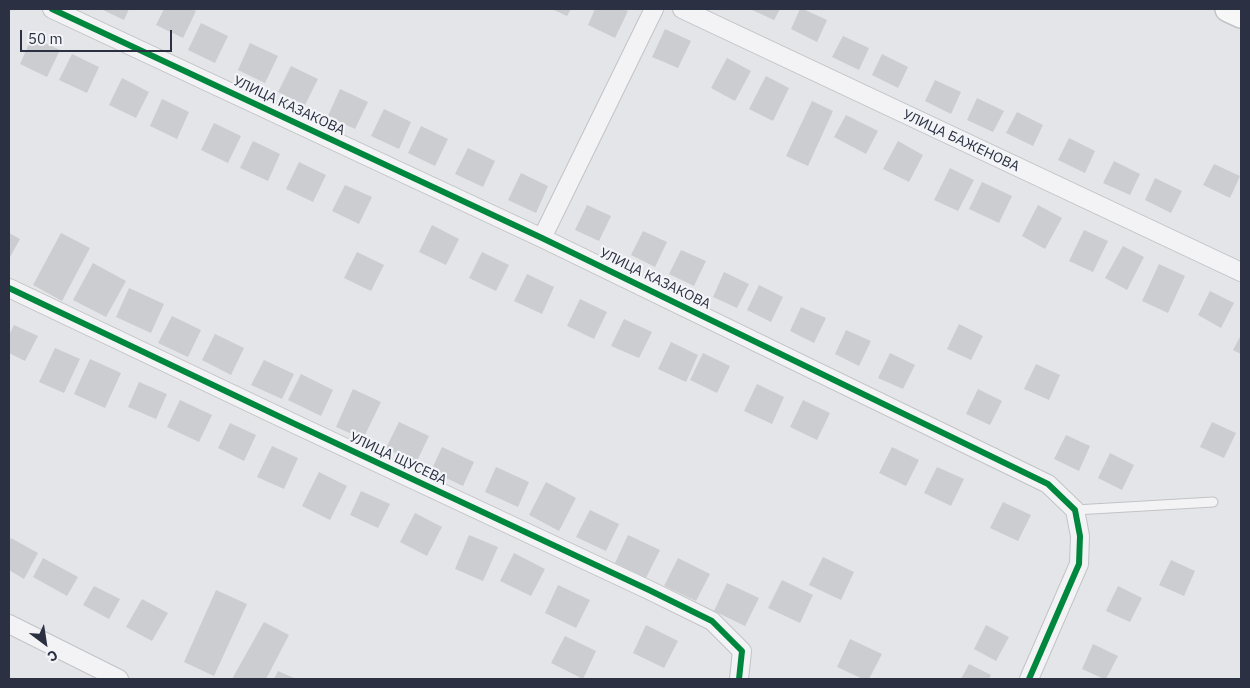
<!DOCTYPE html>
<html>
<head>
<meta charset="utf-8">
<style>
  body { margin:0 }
  #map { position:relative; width:1250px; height:688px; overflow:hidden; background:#e4e5e8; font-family:"IBM Plex Sans",sans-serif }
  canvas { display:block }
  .frame { position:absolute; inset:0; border:10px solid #2b3042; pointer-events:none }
  .north { position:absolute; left:20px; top:618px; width:50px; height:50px; -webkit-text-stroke:4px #f2f4f7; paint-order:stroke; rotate:149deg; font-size:14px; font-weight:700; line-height:20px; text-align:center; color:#2b3042 }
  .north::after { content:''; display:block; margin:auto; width:18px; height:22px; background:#2b3042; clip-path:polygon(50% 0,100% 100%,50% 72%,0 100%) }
  .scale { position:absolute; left:20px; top:30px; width:152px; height:22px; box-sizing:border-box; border:2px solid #2b3042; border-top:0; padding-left:6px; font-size:15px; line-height:18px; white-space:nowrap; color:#2b3042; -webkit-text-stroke:4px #f2f4f7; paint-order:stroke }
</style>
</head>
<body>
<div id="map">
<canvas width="1250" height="688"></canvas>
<div class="frame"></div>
<div class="north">С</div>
<div class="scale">50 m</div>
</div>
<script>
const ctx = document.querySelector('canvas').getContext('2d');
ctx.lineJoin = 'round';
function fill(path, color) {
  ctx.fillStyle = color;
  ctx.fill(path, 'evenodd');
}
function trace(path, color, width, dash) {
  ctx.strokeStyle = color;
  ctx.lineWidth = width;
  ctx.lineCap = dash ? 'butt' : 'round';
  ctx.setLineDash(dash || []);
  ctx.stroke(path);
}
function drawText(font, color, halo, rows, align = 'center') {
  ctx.font = font + ' "IBM Plex Sans",sans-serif';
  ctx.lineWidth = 4.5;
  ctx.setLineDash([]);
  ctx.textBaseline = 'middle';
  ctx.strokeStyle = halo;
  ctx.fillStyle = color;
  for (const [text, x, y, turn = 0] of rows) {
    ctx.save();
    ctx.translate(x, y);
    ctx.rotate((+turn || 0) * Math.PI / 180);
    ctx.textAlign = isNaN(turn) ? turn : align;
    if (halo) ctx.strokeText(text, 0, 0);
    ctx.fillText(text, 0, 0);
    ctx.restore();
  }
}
const building = new Path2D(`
  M 101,9 L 129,9 L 124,20 Z
  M 164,9 L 191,9 L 196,11 L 183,38 L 156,25 Z
  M 552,9 L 571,9 L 567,16 Z
  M 595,9 L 623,9 L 628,11 L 615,38 L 588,25 Z
  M 750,9 L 780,9 L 774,20 Z
  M 800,9 L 803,9 L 827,20 L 817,42 L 791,29 Z
  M 201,23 L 228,36 L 215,63 L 188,50 Z
  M 665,29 L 691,41 L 678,68 L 652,57 Z
  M 843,36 L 869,48 L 859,70 L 832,57 Z
  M 32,37 L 60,50 L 47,77 L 20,64 Z
  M 250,43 L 278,56 L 265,83 L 238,70 Z
  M 72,54 L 99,67 L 87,93 L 59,80 Z
  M 882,54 L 908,67 L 898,88 L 872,75 Z
  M 727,58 L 751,71 L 735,101 L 711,88 Z
  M 291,66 L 318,79 L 305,105 L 278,92 Z
  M 766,76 L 789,88 L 773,121 L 749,109 Z
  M 122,78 L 149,92 L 136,118 L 109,105 Z
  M 935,80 L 961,92 L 951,114 L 925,101 Z
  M 340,89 L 368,102 L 355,129 L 328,116 Z
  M 977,98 L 1004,111 L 993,132 L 967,120 Z
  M 162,99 L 189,112 L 177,139 L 150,126 Z
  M 812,101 L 833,111 L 808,166 L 786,156 Z
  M 384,109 L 411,122 L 399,149 L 371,136 Z
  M 1017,112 L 1043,125 L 1033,146 L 1006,133 Z
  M 846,115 L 878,131 L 866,154 L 834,137 Z
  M 214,123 L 241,136 L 228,163 L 201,150 Z
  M 421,126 L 448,139 L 435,166 L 408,153 Z
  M 1069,138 L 1095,151 L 1085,173 L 1058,160 Z
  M 253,141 L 280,154 L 268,181 L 240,168 Z
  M 898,141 L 923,155 L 909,182 L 883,169 Z
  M 468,148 L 495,161 L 483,187 L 455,174 Z
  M 1114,161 L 1140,174 L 1130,195 L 1103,183 Z
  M 299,162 L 326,175 L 313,202 L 286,189 Z
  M 1214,164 L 1240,176 L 1230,198 L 1203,185 Z
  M 950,168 L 974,180 L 958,211 L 934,200 Z
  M 521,173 L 548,186 L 536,213 L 508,200 Z
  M 1155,178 L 1182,191 L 1171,213 L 1145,200 Z
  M 982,182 L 1012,196 L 999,223 L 969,209 Z
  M 345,185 L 372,197 L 359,224 L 332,211 Z
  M 587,205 L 611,216 L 599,241 L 575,230 Z
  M 1038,205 L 1062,218 L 1045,249 L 1022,236 Z
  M 432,225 L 459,239 L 446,265 L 419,252 Z
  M 1084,230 L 1108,241 L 1093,272 L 1069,261 Z
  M 643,231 L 667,242 L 655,267 L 631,255 Z
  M 9,233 L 20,239 L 9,259 Z
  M 61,233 L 90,248 L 62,301 L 33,285 Z
  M 1123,246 L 1144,257 L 1127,290 L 1105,278 Z
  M 681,250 L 706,261 L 694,286 L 669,274 Z
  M 357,252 L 384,265 L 371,291 L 344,278 Z
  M 482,252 L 509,265 L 496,291 L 469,278 Z
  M 93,263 L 126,281 L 106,317 L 73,300 Z
  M 1159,264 L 1185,276 L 1168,313 L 1142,301 Z
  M 724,272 L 749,284 L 737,308 L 713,297 Z
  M 527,274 L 554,287 L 542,314 L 514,301 Z
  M 759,285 L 783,297 L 771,322 L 747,310 Z
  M 129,288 L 164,304 L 151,333 L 116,317 Z
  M 1210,291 L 1234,303 L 1221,328 L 1198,315 Z
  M 580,299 L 607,312 L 594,339 L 567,326 Z
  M 801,307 L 826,318 L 814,343 L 790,331 Z
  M 172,316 L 201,330 L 188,357 L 158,343 Z
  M 624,319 L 652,332 L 639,358 L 611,346 Z
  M 959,324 L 983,336 L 971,360 L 947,349 Z
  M 14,325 L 38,336 L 25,361 L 9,353 L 9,335 Z
  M 846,330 L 871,341 L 859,366 L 835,354 Z
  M 215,334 L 244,348 L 231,375 L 202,360 Z
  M 1241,335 L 1241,354 L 1233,350 Z
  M 671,342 L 698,355 L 686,382 L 658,369 Z
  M 55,348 L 80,359 L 64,393 L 39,382 Z
  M 703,353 L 730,366 L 717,393 L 690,380 Z
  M 890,353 L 915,365 L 903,389 L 878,378 Z
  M 90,359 L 121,373 L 105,408 L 74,394 Z
  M 264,360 L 294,374 L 282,399 L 251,385 Z
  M 1036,364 L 1060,375 L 1049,400 L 1024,389 Z
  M 301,374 L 333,390 L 321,416 L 288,400 Z
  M 139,382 L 167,394 L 156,419 L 128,407 Z
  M 757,384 L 784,397 L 772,424 L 744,411 Z
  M 353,389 L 381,402 L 363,439 L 336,427 Z
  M 978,389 L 1002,401 L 990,425 L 966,414 Z
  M 180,400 L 212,415 L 199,442 L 167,427 Z
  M 803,400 L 830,413 L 817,440 L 790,427 Z
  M 399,422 L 429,436 L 416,463 L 386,448 Z
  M 1212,422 L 1236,433 L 1224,458 L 1200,447 Z
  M 230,423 L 256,435 L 244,461 L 218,448 Z
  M 1066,435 L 1090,446 L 1079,471 L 1054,459 Z
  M 272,446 L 298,458 L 284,489 L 257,477 Z
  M 442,447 L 474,462 L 463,486 L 431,471 Z
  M 892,447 L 919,460 L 906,486 L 879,473 Z
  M 1110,453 L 1134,465 L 1122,490 L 1098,478 Z
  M 496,467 L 529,482 L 518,507 L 485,492 Z
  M 937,467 L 964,479 L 951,506 L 924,493 Z
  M 319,472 L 347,486 L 330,520 L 302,506 Z
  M 546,482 L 576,498 L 559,531 L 529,515 Z
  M 361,491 L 390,504 L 378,528 L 350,515 Z
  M 1003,502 L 1031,515 L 1018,541 L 990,528 Z
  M 590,510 L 619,524 L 606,551 L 576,537 Z
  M 415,513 L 442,527 L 427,556 L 400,542 Z
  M 469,535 L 498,547 L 483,581 L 455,569 Z
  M 628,535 L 660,550 L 646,578 L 615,563 Z
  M 11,538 L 38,553 L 24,579 L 9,570 L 9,542 Z
  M 514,553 L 545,569 L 531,596 L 500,581 Z
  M 823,557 L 854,572 L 841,600 L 809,585 Z
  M 43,558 L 78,577 L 67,596 L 33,577 Z
  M 678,558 L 710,574 L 696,601 L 664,586 Z
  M 1171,560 L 1195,571 L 1184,596 L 1159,585 Z
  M 782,580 L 813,595 L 800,623 L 768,608 Z
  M 727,583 L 759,598 L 745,626 L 714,611 Z
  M 558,585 L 590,600 L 576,628 L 545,613 Z
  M 94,586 L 120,599 L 109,619 L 83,605 Z
  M 1118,586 L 1142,598 L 1130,622 L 1106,611 Z
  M 216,590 L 247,604 L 214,676 L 184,662 Z
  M 142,599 L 168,613 L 152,641 L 126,627 Z
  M 264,622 L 289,635 L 266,679 L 232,679 Z
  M 646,625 L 678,641 L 664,668 L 633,653 Z
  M 986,625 L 1009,637 L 996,661 L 974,649 Z
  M 565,636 L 596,651 L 583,679 L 551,663 Z
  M 850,639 L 882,654 L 869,679 L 863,679 L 837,667 Z
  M 1093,644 L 1118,656 L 1106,679 L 1104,679 L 1082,669 Z
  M 969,664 L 991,675 L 989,679 L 961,679 Z
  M 278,671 L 296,679 L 274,679 Z`);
const lane = new Path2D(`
  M 1075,510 L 1213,502`);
const street = new Path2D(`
  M 52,9 L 542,238 L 1048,484 L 1075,510 L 1080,536 L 1079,564 L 1029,679
  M 682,9 L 1241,272
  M 542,238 L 654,9
  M 9,288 L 297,425 L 649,590 L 712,621 L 742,651 L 739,679
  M 9,624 L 119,679`);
const secondary = new Path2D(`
  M 1228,9 L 1241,15`);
const cycleway = new Path2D(`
  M 52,9 L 542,238 L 1048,484 L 1075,510 L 1080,536 L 1079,564 L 1029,679
  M 9,288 L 297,425 L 649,590 L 712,621 L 742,651 L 739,679`);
const streetNames = [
  ["УЛИЦА КАЗАКОВА",289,106,25],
  ["УЛИЦА БАЖЕНОВА",961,141,25],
  ["УЛИЦА КАЗАКОВА",655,279,26],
  ["УЛИЦА ЩУСЕВА",398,459,25]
];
fill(building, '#cccdd0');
trace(lane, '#c2c3c6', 11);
trace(street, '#c2c3c6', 20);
trace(secondary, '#c2c3c6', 28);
trace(lane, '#f3f3f5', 9);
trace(street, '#f3f3f5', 18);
trace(secondary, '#f7f7f7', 25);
trace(cycleway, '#00873e', 6);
drawText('14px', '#2b3042', '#f2f4f7', streetNames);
</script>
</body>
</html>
